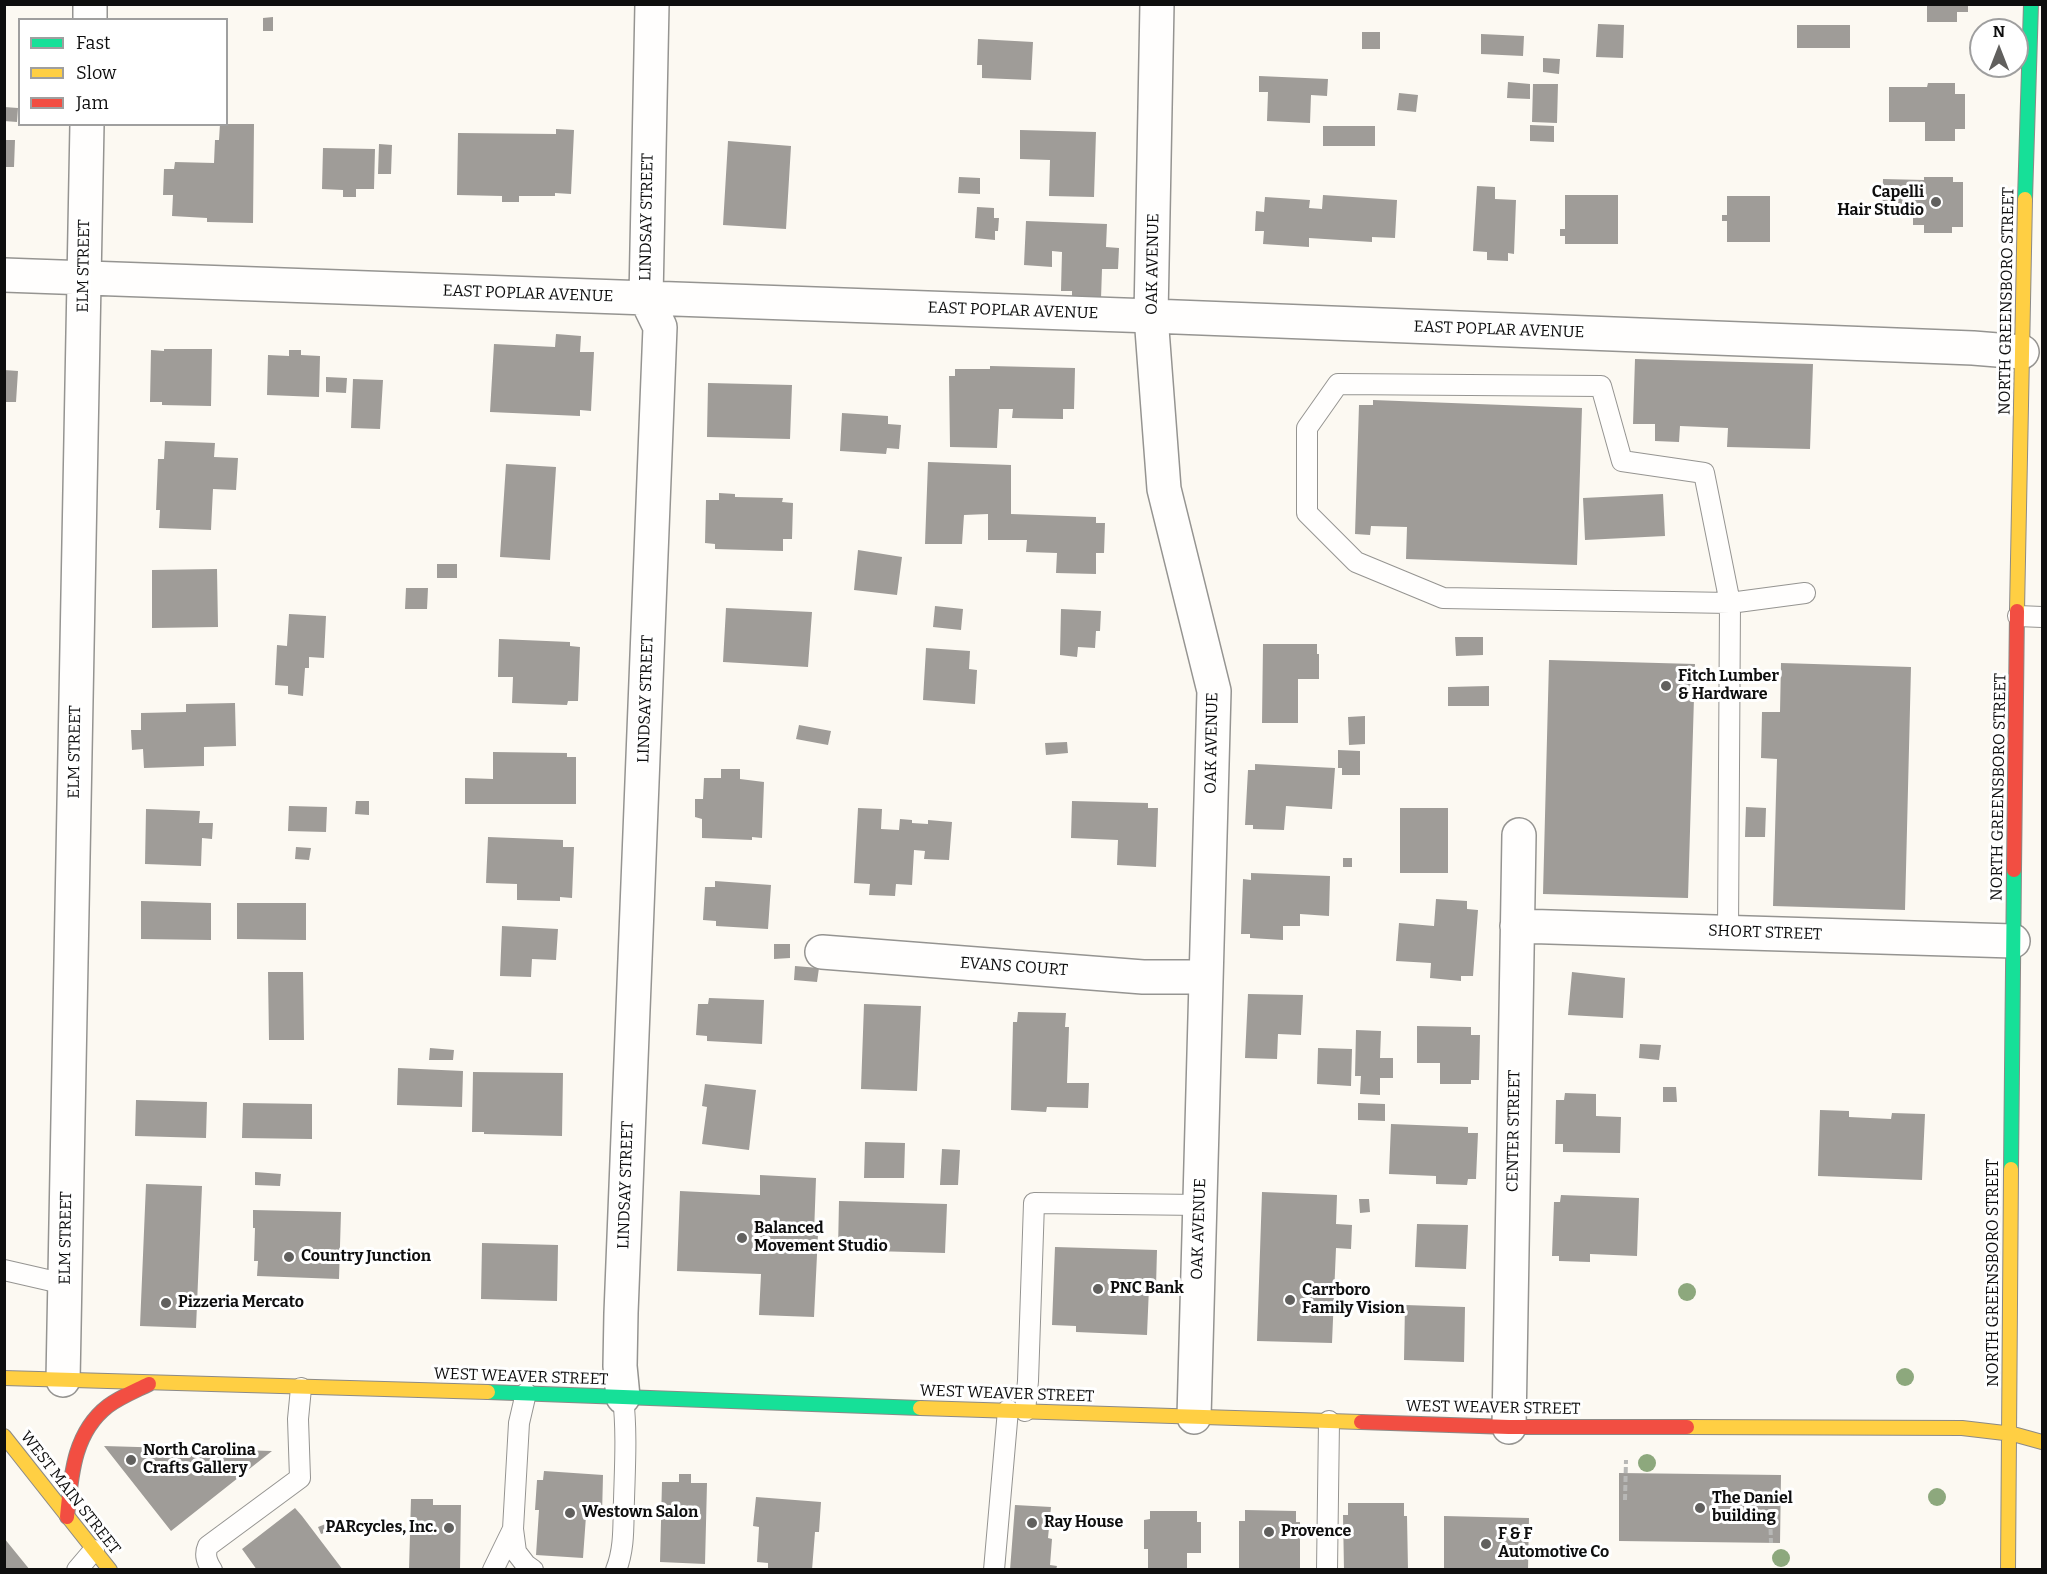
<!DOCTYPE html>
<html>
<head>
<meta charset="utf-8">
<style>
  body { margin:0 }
  #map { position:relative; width:2047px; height:1574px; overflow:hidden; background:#fcf9f2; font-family:Bitter,serif }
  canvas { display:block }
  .frame { position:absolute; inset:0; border:6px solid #0e0e0e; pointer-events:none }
  .legend { position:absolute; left:18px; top:18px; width:210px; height:108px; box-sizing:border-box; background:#fff; border:2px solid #9f9f9f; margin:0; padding:8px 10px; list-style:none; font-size:18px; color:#0e0e0e }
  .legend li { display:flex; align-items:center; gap:12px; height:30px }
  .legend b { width:30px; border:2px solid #9f9f9f }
  .north { position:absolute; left:1969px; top:18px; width:60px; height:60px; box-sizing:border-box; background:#fff; border:2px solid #9f9f9f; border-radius:50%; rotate:0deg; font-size:16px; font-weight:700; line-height:24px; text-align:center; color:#0e0e0e }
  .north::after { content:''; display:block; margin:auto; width:21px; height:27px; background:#61605e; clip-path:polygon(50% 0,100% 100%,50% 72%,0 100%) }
</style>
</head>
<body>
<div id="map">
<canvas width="2047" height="1574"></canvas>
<div class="frame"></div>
<ul class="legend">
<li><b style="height:8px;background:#16e098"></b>Fast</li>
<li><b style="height:8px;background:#ffcf43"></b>Slow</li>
<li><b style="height:8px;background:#f24e42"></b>Jam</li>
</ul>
<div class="north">N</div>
</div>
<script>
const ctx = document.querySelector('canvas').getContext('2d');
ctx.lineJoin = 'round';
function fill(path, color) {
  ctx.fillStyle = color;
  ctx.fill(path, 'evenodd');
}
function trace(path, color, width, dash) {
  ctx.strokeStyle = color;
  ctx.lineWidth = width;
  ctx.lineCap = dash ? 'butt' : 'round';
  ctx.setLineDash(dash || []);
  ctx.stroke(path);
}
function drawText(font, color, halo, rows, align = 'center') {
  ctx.font = font + ' Bitter,serif';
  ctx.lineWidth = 6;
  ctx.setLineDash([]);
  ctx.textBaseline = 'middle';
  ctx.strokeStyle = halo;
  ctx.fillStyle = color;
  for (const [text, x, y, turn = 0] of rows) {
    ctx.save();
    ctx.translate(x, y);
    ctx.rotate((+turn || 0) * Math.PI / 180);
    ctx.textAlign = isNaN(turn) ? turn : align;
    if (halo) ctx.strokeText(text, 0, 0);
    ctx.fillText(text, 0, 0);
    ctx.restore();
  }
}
const building = new Path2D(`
  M 1927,4 L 1968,4 L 1968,12 L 1957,12 L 1957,22 L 1927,22 Z
  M 273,17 L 273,31 L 263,31 L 263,18 Z
  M 1598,24 L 1624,25 L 1623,58 L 1596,57 Z
  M 1797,25 L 1850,25 L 1850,48 L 1797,48 Z
  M 1362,32 L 1380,32 L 1380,49 L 1362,49 Z
  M 1481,34 L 1524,36 L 1523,56 L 1481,54 Z
  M 978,39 L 1033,42 L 1031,80 L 982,78 L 982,65 L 977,65 Z
  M 1543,58 L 1560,59 L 1559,74 L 1543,72 Z
  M 1259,76 L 1328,79 L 1327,96 L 1311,95 L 1310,123 L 1267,121 L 1268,92 L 1259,92 Z
  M 1508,82 L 1530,84 L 1530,99 L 1507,98 Z
  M 1928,83 L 1955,83 L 1955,94 L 1965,94 L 1965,129 L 1955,129 L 1955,141 L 1925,141 L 1925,122 L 1889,122 L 1889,87 L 1927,87 Z
  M 1533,84 L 1558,84 L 1557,123 L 1532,122 Z
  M 1399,93 L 1418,95 L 1416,112 L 1397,110 Z
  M 4,107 L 18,108 L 17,122 L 4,121 Z
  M 220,124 L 254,124 L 253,223 L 207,222 L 207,218 L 172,216 L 173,195 L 163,195 L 164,169 L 174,169 L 175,162 L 214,163 L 215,140 L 219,140 Z
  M 1530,125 L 1554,126 L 1554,142 L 1530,141 Z
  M 1323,126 L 1375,126 L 1375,146 L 1323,146 Z
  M 556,129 L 574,130 L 571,194 L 555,193 L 555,196 L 519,196 L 519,202 L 502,202 L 502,196 L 457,195 L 458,133 L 556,134 Z
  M 1020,130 L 1096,132 L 1094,197 L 1049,196 L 1050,160 L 1020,159 Z
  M 4,140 L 15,140 L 14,167 L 4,167 Z
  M 728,141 L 791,146 L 786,229 L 723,225 Z
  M 379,144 L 392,145 L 391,174 L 378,174 Z
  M 323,148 L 375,149 L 374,189 L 356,189 L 356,197 L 343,197 L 343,190 L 322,189 Z
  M 959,177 L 980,178 L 980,194 L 958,193 Z
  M 1924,177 L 1953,177 L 1953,182 L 1963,182 L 1963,227 L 1952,227 L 1952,233 L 1924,233 L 1924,225 L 1913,225 L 1913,216 L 1882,216 L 1883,179 L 1924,180 Z
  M 1477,186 L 1495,187 L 1495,199 L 1516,200 L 1514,254 L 1508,253 L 1508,261 L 1487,260 L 1487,252 L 1473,251 Z
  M 1323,195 L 1397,200 L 1395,238 L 1372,237 L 1372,242 L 1309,238 L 1309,247 L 1263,244 L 1264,231 L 1255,231 L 1256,211 L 1264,212 L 1265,197 L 1310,200 L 1309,208 L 1322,209 Z
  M 1565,195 L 1618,195 L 1618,244 L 1565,244 L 1565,236 L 1560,236 L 1560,229 L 1565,229 Z
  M 1727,196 L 1770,196 L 1770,242 L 1727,242 L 1727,221 L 1722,221 L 1722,215 L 1727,215 Z
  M 977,207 L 994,208 L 994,218 L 999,218 L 998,231 L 995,231 L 995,240 L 975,238 Z
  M 1026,221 L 1107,224 L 1106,247 L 1119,248 L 1118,269 L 1102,269 L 1101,299 L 1072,298 L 1072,291 L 1061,291 L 1062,252 L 1052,251 L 1052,267 L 1024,265 Z
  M 556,334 L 581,336 L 580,352 L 594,352 L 591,411 L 580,410 L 580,416 L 490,412 L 494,344 L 555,347 Z
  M 164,349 L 212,349 L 211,406 L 162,405 L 162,402 L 150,402 L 151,350 L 164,351 Z
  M 289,350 L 301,350 L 301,355 L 320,356 L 319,397 L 267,395 L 268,355 L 289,356 Z
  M 1635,359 L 1813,364 L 1810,449 L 1727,447 L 1728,428 L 1680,426 L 1679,442 L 1655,441 L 1655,424 L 1633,424 Z
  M 990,366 L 1075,368 L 1074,409 L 1063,409 L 1063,419 L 1012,418 L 1013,409 L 999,409 L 997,448 L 950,447 L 949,376 L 955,376 L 955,369 L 990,369 Z
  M 4,370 L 18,371 L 16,402 L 4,402 Z
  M 326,377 L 347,378 L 346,393 L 326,392 Z
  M 353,379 L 383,380 L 380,429 L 351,428 Z
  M 708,383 L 792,385 L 790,439 L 707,437 Z
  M 1373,400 L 1582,408 L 1577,565 L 1406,559 L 1407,527 L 1371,526 L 1370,535 L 1355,534 L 1359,405 L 1373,405 Z
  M 842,413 L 888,416 L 888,424 L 901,425 L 899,449 L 887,448 L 886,454 L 840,451 Z
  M 165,441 L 215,443 L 214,457 L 238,458 L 236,490 L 213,489 L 211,530 L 159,528 L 160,510 L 156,510 L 158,459 L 164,459 Z
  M 928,462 L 1011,465 L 1011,514 L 1096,517 L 1096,523 L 1105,523 L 1104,553 L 1096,553 L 1096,574 L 1056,573 L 1057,553 L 1026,552 L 1027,540 L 988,540 L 988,514 L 964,515 L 962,544 L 925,544 Z
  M 506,464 L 556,467 L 550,560 L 500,557 Z
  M 719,493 L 735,494 L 735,497 L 783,498 L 782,502 L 793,503 L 792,539 L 783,539 L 783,551 L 715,549 L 715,544 L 705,543 L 706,500 L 719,500 Z
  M 1663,494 L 1665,536 L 1585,540 L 1583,498 Z
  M 858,550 L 902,557 L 897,595 L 854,590 Z
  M 437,564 L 457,564 L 457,578 L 437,578 Z
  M 217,569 L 218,627 L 152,628 L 152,570 Z
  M 406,588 L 428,588 L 427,609 L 405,609 Z
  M 935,606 L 963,609 L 961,630 L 933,627 Z
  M 726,608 L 812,612 L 808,667 L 723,662 Z
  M 1061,609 L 1101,611 L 1100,631 L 1096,631 L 1095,648 L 1078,647 L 1077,657 L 1060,655 Z
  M 289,614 L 326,616 L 324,658 L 309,657 L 309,668 L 305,668 L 303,696 L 288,694 L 288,686 L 275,685 L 277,645 L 287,646 Z
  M 1455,637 L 1483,637 L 1483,655 L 1456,656 Z
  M 499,639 L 570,642 L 570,646 L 580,647 L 578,701 L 568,701 L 567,705 L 512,703 L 513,677 L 498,677 Z
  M 1263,644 L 1317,644 L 1317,654 L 1319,654 L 1319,679 L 1298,679 L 1298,723 L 1262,723 Z
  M 926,648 L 970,651 L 969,669 L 977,670 L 975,704 L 923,700 Z
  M 1549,660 L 1695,664 L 1688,898 L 1543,894 Z
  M 1781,663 L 1911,667 L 1905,910 L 1773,906 L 1777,759 L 1761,758 L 1762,712 L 1780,712 Z
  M 1489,686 L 1489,706 L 1448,706 L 1448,687 Z
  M 235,703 L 236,746 L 204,747 L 204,766 L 144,768 L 143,749 L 132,750 L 131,730 L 141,730 L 141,713 L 186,712 L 186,704 Z
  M 1365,716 L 1365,744 L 1349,745 L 1348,717 Z
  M 799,725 L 831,731 L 828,745 L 796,739 Z
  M 1067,742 L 1068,753 L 1046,755 L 1045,743 Z
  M 1338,750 L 1360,751 L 1360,775 L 1342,775 L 1342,768 L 1338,768 Z
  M 493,752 L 567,753 L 567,757 L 576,757 L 576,804 L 465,804 L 465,778 L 493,779 Z
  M 1255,764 L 1335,768 L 1332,809 L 1286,806 L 1284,830 L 1253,829 L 1253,825 L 1245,825 L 1248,770 L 1255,770 Z
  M 721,769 L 740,769 L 740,779 L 764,782 L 762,838 L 752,837 L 752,840 L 702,838 L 702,819 L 695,817 L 695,799 L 703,799 L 704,778 L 721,778 Z
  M 356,801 L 369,801 L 369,815 L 355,814 Z
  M 1072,801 L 1148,803 L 1148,808 L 1158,808 L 1156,867 L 1117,865 L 1118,840 L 1071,838 Z
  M 289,806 L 327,807 L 326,832 L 288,831 Z
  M 1746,807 L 1766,808 L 1765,837 L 1745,837 Z
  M 858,808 L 882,809 L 881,829 L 899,830 L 900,819 L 912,820 L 912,823 L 928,824 L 928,820 L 952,822 L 949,860 L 924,859 L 925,851 L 914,850 L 912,885 L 896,884 L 895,896 L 869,895 L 870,884 L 854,883 Z
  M 1400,808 L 1448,808 L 1448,873 L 1400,873 Z
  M 146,809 L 200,811 L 199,823 L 213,823 L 212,839 L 202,838 L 201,866 L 145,864 Z
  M 488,837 L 563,840 L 563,847 L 574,847 L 572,898 L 560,897 L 560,901 L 517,900 L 517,884 L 486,883 Z
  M 296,847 L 311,848 L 309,860 L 295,859 Z
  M 1343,858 L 1352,858 L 1352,867 L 1343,867 Z
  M 1251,873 L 1330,876 L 1329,916 L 1300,914 L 1300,926 L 1283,926 L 1283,940 L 1250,938 L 1250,934 L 1241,934 L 1243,879 L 1251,880 Z
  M 715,881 L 771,885 L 768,929 L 716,926 L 716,921 L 703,920 L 705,887 L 715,887 Z
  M 1436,899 L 1467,901 L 1467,909 L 1478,910 L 1473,976 L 1461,976 L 1461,981 L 1430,978 L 1431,963 L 1396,961 L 1399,923 L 1434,926 Z
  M 141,901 L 211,903 L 211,940 L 141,939 Z
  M 237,903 L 306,903 L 306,940 L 237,939 Z
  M 502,926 L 558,929 L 556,960 L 532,959 L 531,977 L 500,976 Z
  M 774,944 L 790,944 L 790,958 L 774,959 Z
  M 795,966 L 819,968 L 817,982 L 794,980 Z
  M 268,972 L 303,972 L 304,1040 L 269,1040 Z
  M 1572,972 L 1625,978 L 1623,1018 L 1568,1015 Z
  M 1248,994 L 1303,995 L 1301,1035 L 1278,1034 L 1277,1059 L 1245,1058 Z
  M 709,998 L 764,1000 L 762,1044 L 707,1041 L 707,1036 L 696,1035 L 698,1004 L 708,1004 Z
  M 864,1004 L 921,1006 L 917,1091 L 861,1089 Z
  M 1018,1012 L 1066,1013 L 1065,1027 L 1069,1027 L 1067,1083 L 1089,1083 L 1088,1108 L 1047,1107 L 1046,1112 L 1011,1110 L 1013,1022 L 1017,1022 Z
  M 1417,1026 L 1471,1027 L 1471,1035 L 1480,1035 L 1479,1080 L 1471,1080 L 1471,1084 L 1440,1084 L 1440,1063 L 1417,1063 Z
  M 1356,1030 L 1381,1031 L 1380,1058 L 1393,1058 L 1393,1078 L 1380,1078 L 1380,1095 L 1360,1094 L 1361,1076 L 1355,1076 Z
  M 1640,1044 L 1661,1045 L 1659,1060 L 1639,1058 Z
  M 430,1048 L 454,1050 L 453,1060 L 429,1060 Z
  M 1318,1048 L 1352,1049 L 1351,1086 L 1317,1084 Z
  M 398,1068 L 463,1071 L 462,1107 L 397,1105 Z
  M 473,1072 L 563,1073 L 562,1136 L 484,1134 L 484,1132 L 472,1132 Z
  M 705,1084 L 756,1090 L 749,1150 L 702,1144 L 707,1107 L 702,1106 Z
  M 1663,1087 L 1676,1087 L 1677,1102 L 1663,1102 Z
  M 1565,1093 L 1596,1094 L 1596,1116 L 1621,1117 L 1620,1153 L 1563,1152 L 1563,1144 L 1555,1144 L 1556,1100 L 1564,1100 Z
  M 136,1100 L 207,1102 L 206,1138 L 135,1136 Z
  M 243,1103 L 312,1104 L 312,1139 L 242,1138 Z
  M 1358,1103 L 1385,1104 L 1385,1121 L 1358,1120 Z
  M 1820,1110 L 1849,1111 L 1849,1117 L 1891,1119 L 1892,1113 L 1925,1114 L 1922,1180 L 1818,1176 Z
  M 1391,1124 L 1468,1127 L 1468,1133 L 1478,1133 L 1476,1179 L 1468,1179 L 1467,1185 L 1436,1184 L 1436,1176 L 1389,1174 Z
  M 865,1142 L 905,1143 L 904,1178 L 864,1178 Z
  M 942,1149 L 960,1150 L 958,1185 L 940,1185 Z
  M 255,1172 L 281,1174 L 280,1186 L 255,1185 Z
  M 760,1175 L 816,1178 L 814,1234 L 818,1234 L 814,1317 L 759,1315 L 761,1274 L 677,1271 L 680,1191 L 760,1195 Z
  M 146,1184 L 202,1186 L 196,1328 L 140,1326 Z
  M 1262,1192 L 1337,1195 L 1336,1224 L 1352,1225 L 1351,1249 L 1336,1248 L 1332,1343 L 1257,1341 Z
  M 1561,1195 L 1639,1198 L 1637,1256 L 1590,1254 L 1590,1262 L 1559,1261 L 1559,1256 L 1552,1256 L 1554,1202 L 1560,1202 Z
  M 1359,1199 L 1369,1199 L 1370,1212 L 1360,1213 Z
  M 839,1201 L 947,1204 L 945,1253 L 838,1250 Z
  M 253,1210 L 341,1212 L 339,1279 L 257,1276 L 258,1261 L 254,1261 L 255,1228 L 253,1228 Z
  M 1417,1224 L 1468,1225 L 1466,1269 L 1415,1267 Z
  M 482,1243 L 558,1245 L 557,1301 L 481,1299 Z
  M 1055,1247 L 1157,1250 L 1156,1287 L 1149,1287 L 1147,1335 L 1076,1332 L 1076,1326 L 1052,1325 Z
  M 1405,1305 L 1465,1307 L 1464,1362 L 1404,1360 Z
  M 104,1446 L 272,1451 L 171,1531 Z
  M 544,1471 L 603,1475 L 602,1516 L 586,1516 L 583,1558 L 536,1555 L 539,1510 L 535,1510 L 537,1480 L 543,1480 Z
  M 1619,1473 L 1781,1475 L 1780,1543 L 1619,1541 Z
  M 679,1474 L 691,1474 L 691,1483 L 707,1483 L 705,1564 L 660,1562 L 662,1482 L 679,1482 Z
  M 756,1497 L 821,1502 L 819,1532 L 815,1532 L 812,1570 L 768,1570 L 768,1563 L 757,1562 L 759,1527 L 753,1526 Z
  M 411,1499 L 433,1499 L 433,1505 L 461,1505 L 460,1570 L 409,1570 Z
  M 1348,1503 L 1404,1503 L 1404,1516 L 1407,1516 L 1408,1570 L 1344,1570 L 1343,1515 L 1348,1515 Z
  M 1015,1505 L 1051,1507 L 1048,1538 L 1052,1539 L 1050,1565 L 1057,1566 L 1056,1570 L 1010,1570 Z
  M 295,1508 L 302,1516 L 343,1570 L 257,1570 L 242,1549 Z
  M 1245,1510 L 1296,1511 L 1296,1522 L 1300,1522 L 1300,1570 L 1239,1570 L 1239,1521 L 1245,1521 Z
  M 1150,1511 L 1197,1511 L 1197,1522 L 1201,1522 L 1201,1553 L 1187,1553 L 1187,1570 L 1148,1570 L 1148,1549 L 1144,1549 L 1144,1520 L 1150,1519 Z
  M 1444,1516 L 1529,1518 L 1528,1570 L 1444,1570 Z
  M 328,1523 L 330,1531 L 321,1534 L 318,1527 Z
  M 4,1538 L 30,1570 L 4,1570 Z`);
const path = new Path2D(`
  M 1625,1500 L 1626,1460
  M 1770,1511 L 1771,1543`);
const lane = new Path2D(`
  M 2018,616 L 2042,617
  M 1728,932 L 1730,603 L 1704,473 L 1622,461 L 1601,386 L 1338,384 L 1307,428 L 1307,513 L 1356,562 L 1443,598 L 1730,603 L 1805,593
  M 4,1270 L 65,1284
  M 526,1393 L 519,1423 L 513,1529 L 516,1552 L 526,1565 L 533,1570
  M 1025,1411 L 1028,1381 L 1034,1203 L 1200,1205
  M 77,1570 L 94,1550
  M 212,1570 C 207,1562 204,1555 208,1546 L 300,1478 L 298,1419 L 301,1388
  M 493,1570 L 513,1529
  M 616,1570 C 625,1548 623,1523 624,1500 C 625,1465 627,1431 623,1397
  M 994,1570 L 1008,1410
  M 1327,1570 L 1329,1421`);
const street = new Path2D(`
  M 1157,4 L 1151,316 L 1164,489 L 1214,691 L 1194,1417
  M 90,20 L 90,4
  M 4,275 L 1151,316 L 1973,348 L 2022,352
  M 1517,926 L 2013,941
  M 822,952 L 1143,977 L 1206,977
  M 63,1380 L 87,124
  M 623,1397 L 620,1366 L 621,1313 L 660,327 L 646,298 L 652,4
  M 1509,1427 L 1519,835`);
const fast = new Path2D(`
  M 2025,199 L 2031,4
  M 2011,1169 L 2014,870
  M 488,1392 L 920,1408`);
const slow = new Path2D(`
  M 2017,611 L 2025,199
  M 4,1378 L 488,1392
  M 920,1408 L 1361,1422
  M 1687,1427 L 1962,1428 L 2013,1434 L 2042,1442
  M 4,1436 L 110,1570
  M 2008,1570 L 2011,1169`);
const jam = new Path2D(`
  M 2014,870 L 2017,611
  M 1361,1422 L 1509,1427 L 1687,1427
  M 67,1517 C 71,1477 73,1433 108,1406 C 120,1397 135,1391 149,1384`);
const trees = [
  [1687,1292],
  [1905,1377],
  [1647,1463],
  [1937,1497],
  [1781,1558]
];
const markers = [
  [1936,202,6,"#61605e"],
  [1666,686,6,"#61605e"],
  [742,1238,6,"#61605e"],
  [289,1257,6,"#61605e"],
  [1098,1289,6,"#61605e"],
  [1290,1300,6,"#61605e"],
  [166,1303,6,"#61605e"],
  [131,1460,6,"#61605e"],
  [1700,1508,6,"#61605e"],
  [570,1513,6,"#61605e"],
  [1032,1523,6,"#61605e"],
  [449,1528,6,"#61605e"],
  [1269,1532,6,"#61605e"],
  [1486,1544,6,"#61605e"]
];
const poiNames = [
  ["Capelli",1924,193,"right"],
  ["Hair Studio",1924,211,"right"],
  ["Fitch Lumber",1678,677],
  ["& Hardware",1678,695],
  ["Balanced",754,1229],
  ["Movement Studio",754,1247],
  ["Country Junction",301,1257],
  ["PNC Bank",1110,1289],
  ["Carrboro",1302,1291],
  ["Family Vision",1302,1309],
  ["Pizzeria Mercato",178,1303],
  ["North Carolina",143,1451],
  ["Crafts Gallery",143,1469],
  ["The Daniel",1712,1499],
  ["building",1712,1517],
  ["Westown Salon",582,1513],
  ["Ray House",1044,1523],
  ["PARcycles, Inc.",437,1528,"right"],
  ["Provence",1281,1532],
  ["F & F",1498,1535],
  ["Automotive Co",1498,1553]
];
const streetNames = [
  ["LINDSAY STREET",647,217,-89],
  ["OAK AVENUE",1153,264,-89],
  ["ELM STREET",84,266,-89],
  ["EAST POPLAR AVENUE",528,294,2],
  ["NORTH GREENSBORO STREET",2007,301,-89],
  ["EAST POPLAR AVENUE",1013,311,2],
  ["EAST POPLAR AVENUE",1499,330,2],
  ["LINDSAY STREET",646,699,-88],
  ["OAK AVENUE",1212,743,-89],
  ["ELM STREET",75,752,-89],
  ["NORTH GREENSBORO STREET",1999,787,-89],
  ["SHORT STREET",1765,933,2],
  ["EVANS COURT",1014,967,4],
  ["CENTER STREET",1514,1131,-89],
  ["LINDSAY STREET",626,1185,-88],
  ["OAK AVENUE",1199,1229,-88],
  ["ELM STREET",66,1238,-89],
  ["NORTH GREENSBORO STREET",1994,1273,-90],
  ["WEST WEAVER STREET",521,1377,2],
  ["WEST WEAVER STREET",1007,1394,2],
  ["WEST WEAVER STREET",1493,1408,1],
  ["WEST MAIN STREET",70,1493,52]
];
fill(building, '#9f9c98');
trace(lane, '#959491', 22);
trace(street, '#959491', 36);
trace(fast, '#8c8a87', 16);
trace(slow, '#8c8a87', 16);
trace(jam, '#8c8a87', 16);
trace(path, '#b8b8b6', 4, [6, 3]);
trace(lane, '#fffefd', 20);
trace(street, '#fffefd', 33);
trace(fast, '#16e098', 14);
trace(slow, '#ffcf43', 14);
trace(jam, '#f24e42', 14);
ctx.fillStyle = '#8da87d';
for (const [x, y] of trees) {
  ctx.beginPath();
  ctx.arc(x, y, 9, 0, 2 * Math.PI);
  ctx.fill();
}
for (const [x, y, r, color] of markers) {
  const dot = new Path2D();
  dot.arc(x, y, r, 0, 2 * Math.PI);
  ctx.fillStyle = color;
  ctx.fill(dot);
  trace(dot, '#fff', 2);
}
drawText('bold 16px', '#0e0e0e', '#fff', poiNames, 'left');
drawText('16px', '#0e0e0e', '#fff', streetNames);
</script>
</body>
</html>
